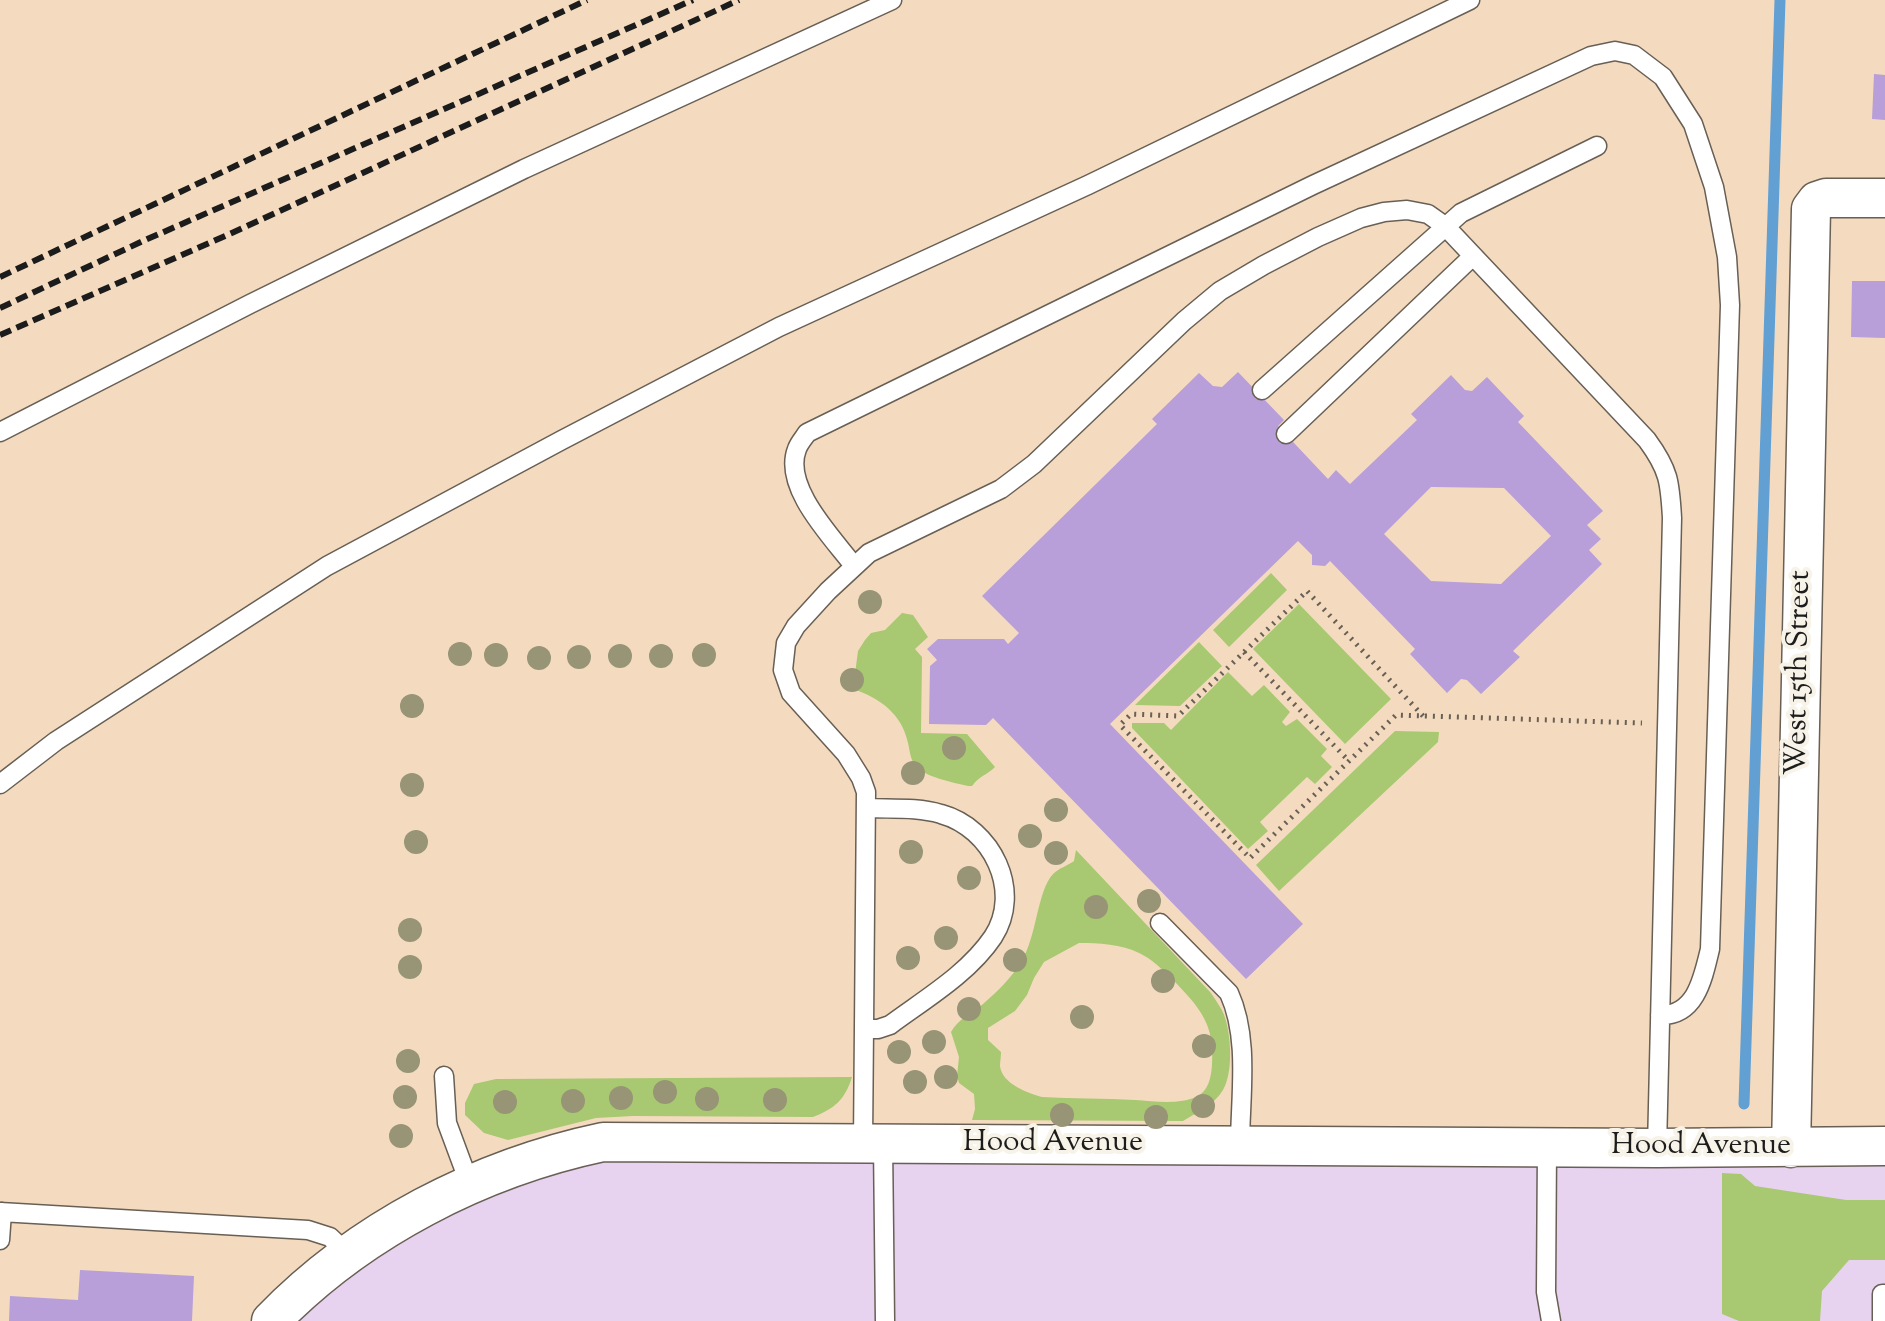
<!DOCTYPE html>
<html>
<head>
<meta charset="utf-8">
<style>
  body { margin:0 }
  canvas { display:block; background:#f4dbbf }
</style>
</head>
<body>
<canvas width="1885" height="1321"></canvas>
<script>
const ctx = document.querySelector('canvas').getContext('2d');
ctx.lineJoin = 'round';
function fill(path, color) {
  ctx.fillStyle = color;
  ctx.fill(path, 'evenodd');
}
function trace(path, color, width, dash) {
  ctx.strokeStyle = color;
  ctx.lineWidth = width;
  ctx.lineCap = dash ? 'butt' : 'round';
  ctx.setLineDash(dash || []);
  ctx.stroke(path);
}
function drawText(font, color, halo, rows, align = 'center') {
  ctx.font = font + ' "Sorts Mill Goudy",serif';
  ctx.lineWidth = 8;
  ctx.setLineDash([]);
  ctx.textBaseline = 'middle';
  ctx.strokeStyle = halo;
  ctx.fillStyle = color;
  for (const [text, x, y, turn = 0] of rows) {
    ctx.save();
    ctx.translate(x, y);
    ctx.rotate((+turn || 0) * Math.PI / 180);
    ctx.textAlign = isNaN(turn) ? turn : align;
    if (halo) ctx.strokeText(text, 0, 0);
    ctx.fillText(text, 0, 0);
    ctx.restore();
  }
}
const built = new Path2D(`
  M 574,1152 L 1885,1159 L 1885,1321 L 276,1321 L 413,1214 Z`);
const green = new Path2D(`
  M 1271,573 L 1287,590 L 1229,647 L 1213,630 Z
  M 1299,604 L 1391,699 L 1345,744 L 1253,649 Z
  M 902,613 L 913,615 L 928,637 L 915,649 L 922,657 L 921,733 L 967,734 L 995,767 C 987,775 979,776 972,786 L 968,786 C 952,782 927,778 916,766 C 910,760 910,751 908,743 C 902,714 880,698 853,689 L 858,651 L 865,640 L 871,633 L 885,630 Z
  M 1199,642 L 1222,666 L 1180,706 L 1135,705 Z
  M 1228,672 L 1252,696 L 1264,685 L 1290,712 L 1282,722 L 1286,726 L 1297,719 L 1327,749 L 1321,756 L 1332,767 L 1315,784 L 1307,777 L 1260,822 L 1268,831 L 1248,849 L 1132,728 L 1132,723 L 1164,723 L 1171,730 Z
  M 1395,731 L 1439,732 L 1438,742 L 1279,891 L 1256,865 Z
  M 1076,850 L 1211,993 C 1216,1001 1224,1011 1226,1021 C 1231,1039 1233,1073 1223,1090 C 1215,1104 1196,1113 1183,1121 L 972,1120 L 975,1109 L 974,1094 L 959,1083 L 957,1076 L 959,1057 L 951,1032 C 958,1019 972,1013 983,1004 C 997,992 1012,977 1021,962 C 1037,937 1037,891 1053,874 C 1059,868 1067,866 1074,861 ZM 1079,943 C 1098,943 1122,944 1139,953 C 1152,959 1163,970 1173,980 C 1200,1008 1215,1024 1212,1065 C 1211,1077 1209,1091 1196,1097 C 1178,1105 1154,1101 1135,1100 C 1104,1098 1073,1099 1042,1097 C 1028,1093 1002,1084 1000,1066 C 1000,1062 1001,1057 1001,1052 L 988,1040 L 988,1028 L 1015,1011 L 1027,995 L 1034,978 L 1044,962 Z
  M 852,1077 C 845,1100 834,1109 813,1117 L 633,1116 L 596,1118 L 508,1140 L 484,1133 L 465,1115 L 465,1103 L 474,1084 L 496,1079 Z
  M 1722,1173 L 1741,1174 L 1755,1186 L 1846,1200 L 1885,1200 L 1885,1260 L 1849,1260 L 1822,1291 L 1820,1321 L 1739,1321 L 1722,1314 Z`);
const stream = new Path2D(`
  M 1744,1104 L 1780,0`);
const building = new Path2D(`
  M 1874,74 L 1885,75 L 1885,120 L 1872,119 Z
  M 1852,281 L 1885,281 L 1885,338 L 1851,337 Z
  M 1238,372 L 1284,420 L 1278,426 L 1328,479 L 1336,470 L 1350,484 L 1417,420 L 1411,414 L 1451,375 L 1465,390 L 1472,391 L 1487,377 L 1524,416 L 1518,422 L 1603,511 L 1587,525 L 1601,539 L 1589,550 L 1602,564 L 1513,651 L 1520,657 L 1481,694 L 1467,680 L 1461,679 L 1447,693 L 1410,654 L 1415,649 L 1330,561 L 1325,566 L 1312,565 L 1312,555 L 1298,541 L 1110,724 L 1303,924 L 1246,979 L 993,718 L 986,725 L 929,724 L 930,666 L 937,660 L 927,649 L 938,639 L 1004,639 L 1008,644 L 1019,633 L 982,596 L 1157,424 L 1152,419 L 1199,373 L 1213,386 L 1222,387 ZM 1431,487 L 1504,488 L 1551,536 L 1501,584 L 1431,581 L 1384,534 Z
  M 80,1270 L 194,1276 L 192,1321 L 9,1321 L 10,1296 L 78,1300 Z`);
const path = new Path2D(`
  M 1244,652 L 1349,761
  M 1423,716 L 1307,591 L 1178,716 L 1131,714 L 1120,725 L 1250,858 L 1396,715 L 1642,723`);
const service = new Path2D(`
  M 1262,390 L 1461,213 L 1597,146
  M 0,432 L 250,304 L 524,169 L 892,0
  M 1286,434 L 1473,256
  M 854,566 C 833,538 782,487 797,449 C 799,443 804,438 807,433 L 1313,185 L 1591,56 L 1615,51 L 1634,55 L 1663,77 L 1693,124 L 1714,187 L 1727,257 L 1730,305 L 1710,949 C 1703,978 1696,1016 1660,1015
  M 0,784 L 56,741 L 327,566 L 562,440 L 779,327 L 1088,185 L 1470,0
  M 1160,923 L 1229,993 C 1250,1039 1240,1097 1240,1146
  M 864,1029 L 878,1029 L 890,1025 C 925,999 968,974 993,937 C 1023,891 992,828 941,814 C 918,807 892,809 868,808
  M 444,1076 L 447,1123 L 470,1185
  M 863,1143 L 866,792 L 861,778 L 846,754 L 791,693 L 783,670 L 786,643 L 796,626 L 828,591 L 869,553 L 1001,489 L 1034,464 L 1184,321 L 1220,291 L 1264,265 L 1318,237 L 1361,218 L 1384,212 L 1407,210 L 1428,214 L 1445,226 L 1647,440 C 1669,470 1670,482 1672,518 L 1657,1148
  M 883,1143 L 885,1321
  M 1547,1148 L 1546,1292 L 1551,1321
  M 0,1212 L 308,1230 L 330,1237 L 349,1255
  M 0,1240 L 2,1212
  M 1882,1321 L 1882,1294 L 1885,1294`);
const minor = new Path2D(`
  M 1791,1148 L 1811,209 L 1817,201 L 1826,198 L 1885,198
  M 271,1321 C 359,1230 480,1168 603,1142 L 1657,1148 L 1885,1146`);
const rail = new Path2D(`
  M 0,277 L 587,0
  M 0,308 L 143,241 L 693,0
  M 0,335 L 234,232 L 739,0`);
const trees = [
  [870,602],
  [460,654],
  [496,655],
  [704,655],
  [620,656],
  [661,656],
  [579,657],
  [539,658],
  [852,680],
  [412,706],
  [954,748],
  [913,773],
  [412,785],
  [1056,810],
  [1030,836],
  [416,842],
  [911,852],
  [1056,853],
  [969,878],
  [1149,901],
  [1096,907],
  [410,930],
  [946,938],
  [908,958],
  [1015,960],
  [410,967],
  [1163,981],
  [969,1009],
  [1082,1017],
  [934,1042],
  [1204,1046],
  [899,1052],
  [408,1061],
  [946,1077],
  [915,1082],
  [665,1092],
  [405,1097],
  [621,1098],
  [707,1099],
  [775,1100],
  [573,1101],
  [505,1102],
  [1203,1106],
  [1062,1115],
  [1156,1117],
  [401,1136]
];
const streetNames = [
  ["West 15th Street",1801,673,-89],
  ["Hood Avenue",1053,1145],
  ["Hood Avenue",1701,1148]
];
fill(built, '#e7d2ef');
fill(green, '#a8c971');
trace(stream, '#62a0d3', 11);
fill(building, '#b89fd9');
trace(service, '#685f55', 21);
trace(minor, '#685f55', 41);
trace(path, '#685f55', 5, [2, 6]);
trace(service, '#fff', 18);
trace(minor, '#fff', 38);
trace(rail, '#1c1c1c', 6, [12, 6]);
ctx.fillStyle = '#989476';
for (const [x, y] of trees) {
  ctx.beginPath();
  ctx.arc(x, y, 12, 0, 2 * Math.PI);
  ctx.fill();
}
drawText('30px', '#1c1c1c', '#f7f3e8', streetNames);
</script>
</body>
</html>
